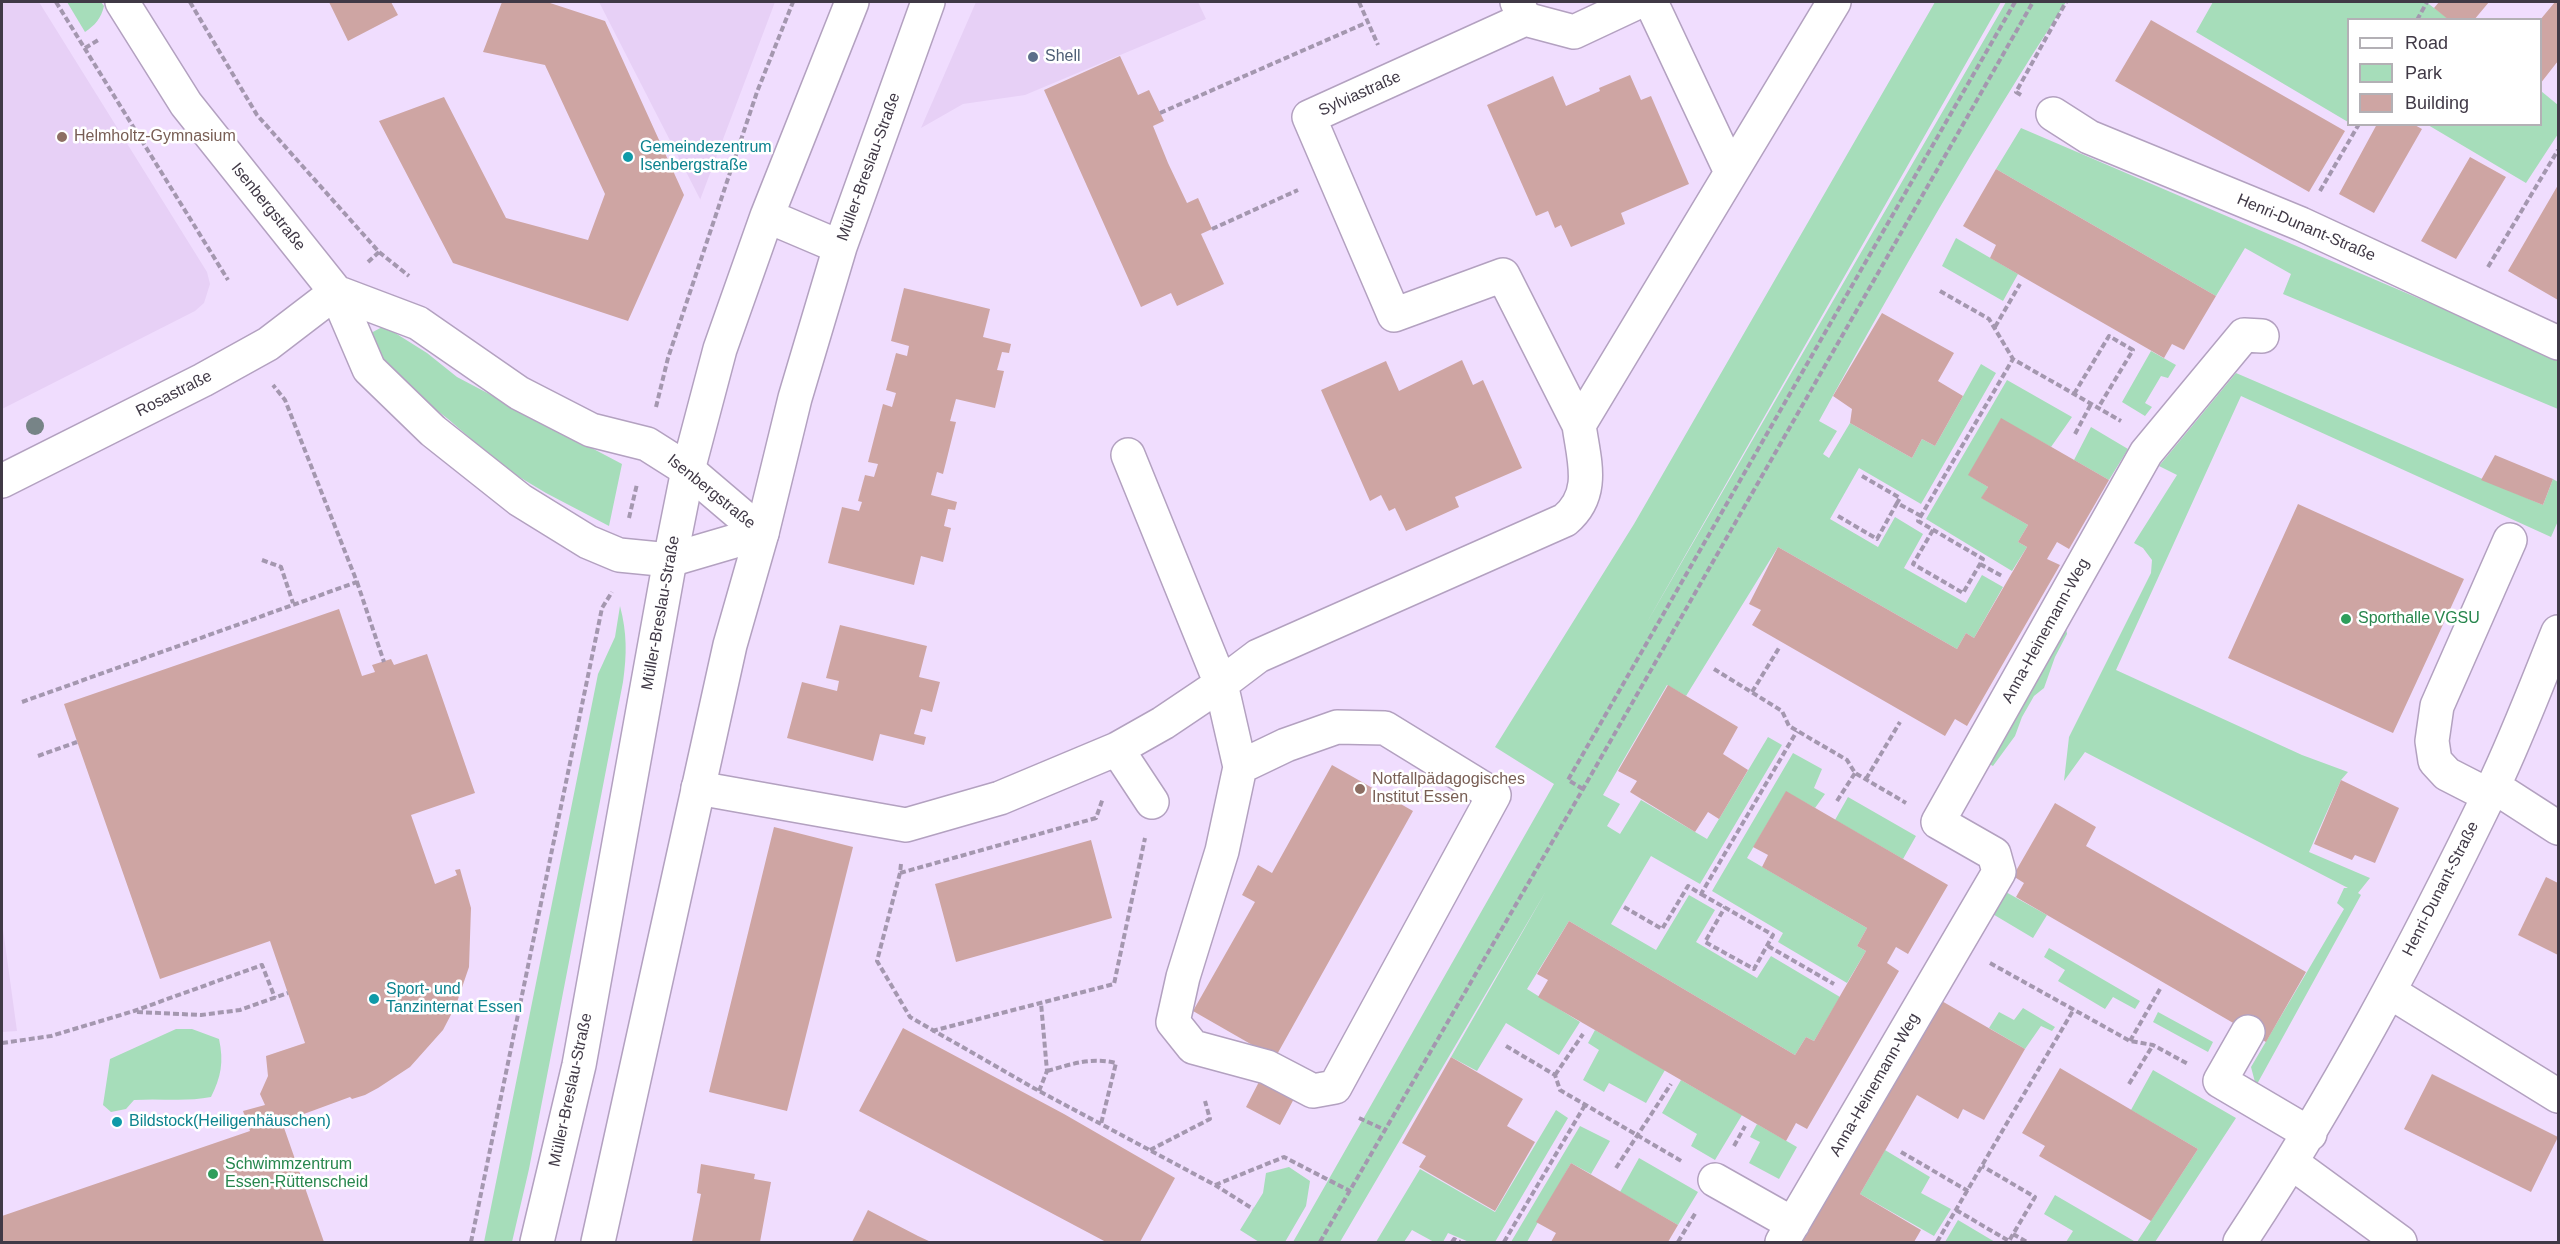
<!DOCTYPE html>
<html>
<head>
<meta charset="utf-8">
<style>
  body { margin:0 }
  #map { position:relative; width:2560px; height:1244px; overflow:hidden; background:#f0ddfe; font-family:Arial,sans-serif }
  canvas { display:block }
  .frame { position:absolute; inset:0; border:3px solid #403946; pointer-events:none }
  .legend { position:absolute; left:2347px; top:18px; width:195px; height:108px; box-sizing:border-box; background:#fff; border:2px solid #b3b0b5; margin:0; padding:8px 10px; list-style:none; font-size:18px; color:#403946 }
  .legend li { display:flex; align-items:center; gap:12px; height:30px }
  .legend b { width:30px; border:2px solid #b3b0b5 }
</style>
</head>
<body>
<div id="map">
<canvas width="2560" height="1244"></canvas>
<div class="frame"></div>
<ul class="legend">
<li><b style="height:8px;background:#fff"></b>Road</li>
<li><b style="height:16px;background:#a6ddba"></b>Park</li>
<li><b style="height:16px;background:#cea5a3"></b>Building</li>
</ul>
</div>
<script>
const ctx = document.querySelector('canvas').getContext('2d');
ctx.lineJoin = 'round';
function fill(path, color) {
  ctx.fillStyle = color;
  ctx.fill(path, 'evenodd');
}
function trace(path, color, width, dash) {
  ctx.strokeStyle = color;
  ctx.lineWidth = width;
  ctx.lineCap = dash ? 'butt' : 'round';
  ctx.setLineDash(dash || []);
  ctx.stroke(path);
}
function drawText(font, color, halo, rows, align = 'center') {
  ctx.font = font + ' Arial,sans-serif';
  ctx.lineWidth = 5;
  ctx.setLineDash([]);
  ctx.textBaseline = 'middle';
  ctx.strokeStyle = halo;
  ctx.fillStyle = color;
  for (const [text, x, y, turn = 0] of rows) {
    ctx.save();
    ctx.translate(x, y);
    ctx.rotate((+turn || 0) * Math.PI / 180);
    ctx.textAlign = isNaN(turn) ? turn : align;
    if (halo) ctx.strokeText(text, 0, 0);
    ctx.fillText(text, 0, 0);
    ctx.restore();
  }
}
const built = new Path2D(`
  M 2,2 L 39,2 L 207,272 L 210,284 L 204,303 L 195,311 L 2,409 Z
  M 599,2 L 775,2 L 700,200 L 700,199 Z
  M 976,2 L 1198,2 L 1206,19 L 1025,95 L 963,104 L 921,128 Z
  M 2,922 L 17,1031 L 2,1032 Z`);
const green = new Path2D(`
  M 67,2 L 101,2 L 104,6 C 101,19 95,25 85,32 Z
  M 1935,2 L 2001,2 L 1646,624 L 2006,2 L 2066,2 C 1978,138 1897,279 1819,421 L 1837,431 L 1823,454 L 1829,458 L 1850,423 L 1912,458 L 1922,439 L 1935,446 L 1981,364 L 1996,373 L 1921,504 L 1859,468 L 1830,519 L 1878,547 L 1895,517 L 1923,534 L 1904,568 L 1966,603 L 1982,575 L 2003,587 L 1974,638 L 1966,633 L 1957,649 L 1778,547 L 1686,696 L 1667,685 L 1603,795 L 1620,804 L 1607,826 L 1620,834 L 1641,800 L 1707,839 L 1768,737 L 1782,745 L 1700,884 L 1651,856 L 1611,924 L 1656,950 L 1689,895 L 1715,910 L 1696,942 L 1757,978 L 1771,956 L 1840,997 L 1814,1041 L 1806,1037 L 1795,1055 L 1569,921 L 1527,989 L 1580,1022 L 1559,1055 L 1506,1023 L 1477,1071 L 1451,1057 L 1546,891 L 1340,1242 L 1293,1242 L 1554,784 L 1495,747 L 1634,524 Z
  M 2213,2 L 2426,2 L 2449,19 L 2348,20 L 2348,122 L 2196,32 Z
  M 2541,91 L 2558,105 L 2558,134 L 2526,183 L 2428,125 L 2540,124 Z
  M 2021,128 L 2558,358 L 2558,409 L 2283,294 L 2291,274 L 2245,248 L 2216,296 L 1996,169 Z
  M 1956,238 L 2018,274 L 2003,301 L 1942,266 Z
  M 384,326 L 427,353 L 457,377 L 622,464 L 609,526 L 546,493 L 506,469 L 448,419 L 398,380 L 371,346 L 371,333 Z
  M 2151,351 L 2176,365 L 2168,378 L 2161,376 L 2145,403 L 2152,407 L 2145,416 L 2122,402 Z
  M 2236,373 L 2543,505 L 2553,479 L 2558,482 L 2558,521 L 2551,537 L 2241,396 L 2116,670 L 2302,755 L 2348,772 L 2341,780 L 2309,852 L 2370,878 L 2358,893 L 2361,895 L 2256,1086 L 2251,1067 L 2344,909 L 2337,903 L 2344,888 L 2348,888 L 2085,752 L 2064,781 L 2069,737 L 2151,573 L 2152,560 L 2143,548 L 2134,543 L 2177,475 L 2159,466 Z
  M 2007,380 L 2072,417 L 2051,447 L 2001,419 L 1969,475 L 1988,487 L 1982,498 L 2028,525 L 2018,542 L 2027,547 L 2012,571 L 1926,519 Z
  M 2091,427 L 2128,449 L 2109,480 L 2074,460 Z
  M 620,606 C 627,633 627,654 623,682 L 529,1169 L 512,1242 L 484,1242 L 598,674 L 615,637 Z
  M 2065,622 L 2067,634 L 2055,657 L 2044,688 L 2034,696 L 2022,717 L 2015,736 L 1993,766 L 1987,763 Z
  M 1793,753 L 1822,769 L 1814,788 L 1825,794 L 1815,808 L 1786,792 L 1747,858 L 1867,928 L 1857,946 L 1866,951 L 1847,983 L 1778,942 L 1783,933 L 1712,891 Z
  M 1848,797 L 1916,836 L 1903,859 L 1835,820 Z
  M 2004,891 L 2047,915 L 2033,938 L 1991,913 Z
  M 2049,948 L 2140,1001 L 2135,1009 L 2113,997 L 2105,1009 L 2058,981 L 2065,970 L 2044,957 Z
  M 2023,1008 L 2055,1027 L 2052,1031 L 2041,1026 L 2025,1049 L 1989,1028 L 1999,1012 L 2014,1020 Z
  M 2158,1012 L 2213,1042 L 2208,1052 L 2153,1022 Z
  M 176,1029 L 192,1029 L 219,1039 C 224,1062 221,1077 211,1097 C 186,1102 160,1098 134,1100 L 126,1109 L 111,1112 L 103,1105 L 110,1059 Z
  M 1595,1030 L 1665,1070 L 1646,1103 L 1609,1083 L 1604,1092 L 1583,1080 L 1599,1050 L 1588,1043 Z
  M 2153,1070 L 2236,1118 L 2155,1242 L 2137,1242 L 2198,1149 L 2131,1110 Z
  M 1681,1080 L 1742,1115 L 1715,1160 L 1691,1146 L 1697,1134 L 1662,1113 Z
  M 1556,1110 L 1568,1118 L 1495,1242 L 1469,1242 L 1448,1233 L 1443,1242 L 1434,1242 L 1412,1230 L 1404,1242 L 1376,1242 L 1420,1169 L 1495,1212 Z
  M 1757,1124 L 1797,1147 L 1779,1179 L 1749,1163 L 1760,1142 L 1750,1137 Z
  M 1580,1126 L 1610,1141 L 1591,1174 L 1571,1163 L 1527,1242 L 1511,1242 Z
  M 1885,1150 L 1930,1177 L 1921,1193 L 1951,1209 L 1934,1236 L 1860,1194 Z
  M 1639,1158 L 1698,1192 L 1678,1225 L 1620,1192 Z
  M 1289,1167 L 1310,1181 L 1306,1206 L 1285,1242 L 1259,1242 L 1240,1230 L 1263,1193 L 1266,1173 Z
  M 2055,1195 L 2134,1241 L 2133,1242 L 2066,1242 L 2073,1231 L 2044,1214 Z
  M 1958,1220 L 1995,1242 L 1945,1242 Z`);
const building = new Path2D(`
  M 329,2 L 391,2 L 398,15 L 348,41 Z
  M 502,2 L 547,2 L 605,21 L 684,195 L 628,321 L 453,263 L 379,121 L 444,97 L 506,218 L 588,240 L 605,194 L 545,65 L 483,52 Z
  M 2439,2 L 2489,2 L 2474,20 L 2449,20 L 2434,8 Z
  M 2555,2 L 2558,2 L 2558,61 L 2540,84 L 2540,20 Z
  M 2151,20 L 2345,131 L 2309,192 L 2115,81 Z
  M 1120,56 L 1138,95 L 1149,90 L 1164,121 L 1153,126 L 1168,163 L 1187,203 L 1198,198 L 1212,229 L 1201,234 L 1224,284 L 1177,306 L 1171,293 L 1141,307 L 1044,90 Z
  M 1630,75 L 1641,100 L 1651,96 L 1689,184 L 1621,213 L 1625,224 L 1571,247 L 1561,225 L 1555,228 L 1548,211 L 1536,216 L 1487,105 L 1553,76 L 1566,106 L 1600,91 L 1599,88 Z
  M 2377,124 L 2413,124 L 2422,129 L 2374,213 L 2339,194 Z
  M 2470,157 L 2506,177 L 2456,259 L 2421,241 Z
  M 1996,169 L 2216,296 L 2184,350 L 2172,344 L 2164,358 L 1990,258 L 1996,245 L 1963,226 Z
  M 2558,185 L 2558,300 L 2508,271 Z
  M 904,288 L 990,309 L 983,337 L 1011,344 L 1009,353 L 1002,352 L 997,370 L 1004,371 L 995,408 L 956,399 L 950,421 L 956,422 L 943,474 L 937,472 L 931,495 L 957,502 L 955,510 L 948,509 L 944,526 L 951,528 L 943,562 L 921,556 L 914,585 L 828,563 L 842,507 L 859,511 L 862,502 L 858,501 L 865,475 L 874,477 L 878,464 L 868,462 L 883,404 L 892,407 L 896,393 L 886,390 L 896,353 L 907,356 L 909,346 L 891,341 Z
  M 1882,313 L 1954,353 L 1938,381 L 1963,396 L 1935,446 L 1922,439 L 1912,458 L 1850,423 L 1852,409 L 1833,396 Z
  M 1462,360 L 1473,385 L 1483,380 L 1522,468 L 1455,497 L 1459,507 L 1406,531 L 1395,508 L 1389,511 L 1381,495 L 1370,501 L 1321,390 L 1386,361 L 1399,391 Z
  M 2001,418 L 2109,480 L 2069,549 L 2057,542 L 2047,559 L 2060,565 L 1967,726 L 1955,719 L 1945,736 L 1752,625 L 1761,610 L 1749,604 L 1778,547 L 1957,649 L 1966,633 L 1974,638 L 2027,547 L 2018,542 L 2028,525 L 1981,498 L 1988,487 L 1968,475 Z
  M 2495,455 L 2553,479 L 2543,505 L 2481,480 Z
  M 2298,504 L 2464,579 L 2393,733 L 2228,658 Z
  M 339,609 L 362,676 L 375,672 L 372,665 L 391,659 L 394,665 L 427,654 L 475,793 L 411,815 L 435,884 L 457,875 L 455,870 L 460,869 L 471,908 L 469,967 L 456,1005 L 443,1030 L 410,1067 L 378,1088 L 365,1095 L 352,1099 L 350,1097 L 282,1122 L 324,1242 L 2,1242 L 2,1216 L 250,1131 L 243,1111 L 265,1105 L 260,1094 L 268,1076 L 266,1056 L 305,1043 L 270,941 L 160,979 L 64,704 Z
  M 840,625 L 927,646 L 919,677 L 940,682 L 932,712 L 921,709 L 914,734 L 926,737 L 924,745 L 880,734 L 873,761 L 787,738 L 802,682 L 837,691 L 839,681 L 826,678 Z
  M 1668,685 L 1738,727 L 1723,754 L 1748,770 L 1719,819 L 1708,812 L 1695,832 L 1630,792 L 1637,781 L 1618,771 Z
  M 1332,765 L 1413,811 L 1275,1058 L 1193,1011 L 1255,902 L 1242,895 L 1258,865 L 1272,873 Z
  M 2341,780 L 2399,808 L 2375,863 L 2355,855 L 2352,860 L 2314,844 Z
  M 1786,791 L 1948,885 L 1908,954 L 1896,947 L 1887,963 L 1899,971 L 1807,1129 L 1796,1123 L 1786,1141 L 1538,997 L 1548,980 L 1537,974 L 1569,921 L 1795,1055 L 1806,1037 L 1814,1041 L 1866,951 L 1857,946 L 1867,928 L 1762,867 L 1768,855 L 1753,847 Z
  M 2055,803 L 2096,827 L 2086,846 L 2306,972 L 2266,1042 L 2016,897 L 2024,883 L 2013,876 Z
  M 774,827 L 853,847 L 787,1111 L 709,1092 Z
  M 1091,840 L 1112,918 L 956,962 L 935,884 Z
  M 2546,877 L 2558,883 L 2558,955 L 2518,935 Z
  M 1940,1000 L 2025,1049 L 1984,1120 L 1963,1109 L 1958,1119 L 1917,1095 L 1860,1194 L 1921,1230 L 1914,1242 L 1801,1242 Z
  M 903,1028 L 1064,1114 L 1175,1178 L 1140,1242 L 1106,1242 L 859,1111 Z
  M 1451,1057 L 1523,1099 L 1507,1126 L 1535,1142 L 1495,1211 L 1419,1167 L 1426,1156 L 1402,1143 Z
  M 2060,1068 L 2198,1149 L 2151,1221 L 2039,1156 L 2045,1146 L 2022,1133 Z
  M 2432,1074 L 2558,1137 L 2531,1192 L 2404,1129 Z
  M 1262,1076 L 1296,1095 L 1280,1125 L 1246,1107 Z
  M 1571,1163 L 1678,1225 L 1668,1242 L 1551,1242 L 1556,1233 L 1536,1222 Z
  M 701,1164 L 755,1174 L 754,1179 L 771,1182 L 760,1242 L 692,1242 L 701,1194 L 697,1193 Z
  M 868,1210 L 918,1236 L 931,1242 L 852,1242 Z`);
const path = new Path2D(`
  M 56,2 L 228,280
  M 190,2 L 257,115 L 379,252 L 409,276
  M 1359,2 L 1378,45
  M 2417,20 L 2427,2
  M 85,48 L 100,39
  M 2021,95 L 2016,92 L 2066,2
  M 1160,113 L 1368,22
  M 2320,191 L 2359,124
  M 1212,229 L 1298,190
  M 368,262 L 379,252
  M 2488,267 L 2558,150
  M 1940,291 L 1989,319 L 2013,359 L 2121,421
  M 1995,327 L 2020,284
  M 2074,394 L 2109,336 L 2133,350 L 2098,408
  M 656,407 L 668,358 L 757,92 L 793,2
  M 2075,434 L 2091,404
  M 1862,476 L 1900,498 L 1897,503
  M 1838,516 L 1877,539 L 1897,503 L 1921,516
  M 629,518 L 637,484
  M 1933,530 L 1913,564 L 1963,593 L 1983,559 L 1918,521 L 2013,359
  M 262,560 L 281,567 L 293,603
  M 1980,564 L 2002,576
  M 357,582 L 384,662
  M 1714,669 L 1782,711 L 1789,726 L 1847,760 L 1855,773 L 1906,803
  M 1752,692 L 1779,648
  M 22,702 L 357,582 L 285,400 L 273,385
  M 38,756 L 77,742
  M 1866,779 L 1900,722
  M 1583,789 L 1568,780 L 2015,2
  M 1837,801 L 1855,773
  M 901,864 L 900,873 L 877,961 L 910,1017 L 1039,1091 L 1215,1185 L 1253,1209
  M 900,873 L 1096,818 L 1103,798
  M 1701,894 L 1773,935 L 1754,969 L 1705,942 L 1725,907
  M 1624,907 L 1662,929 L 1688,886 L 1701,894 L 1797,731
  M 1768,946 L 1834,984
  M 1990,963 L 2130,1041 L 2153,1045 L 2188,1064
  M 137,1012 L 201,1015 L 240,1010 L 288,993
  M 932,1031 L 1114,984 L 1145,838
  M 2130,1041 L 2160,989
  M 2,1043 L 51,1036 L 134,1011 L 262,965 L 275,998
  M 1506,1046 L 1555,1075 L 1560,1090 L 1683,1162
  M 1047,1071 C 1072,1064 1091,1057 1116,1063 L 1101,1124
  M 1555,1075 L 1583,1034
  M 2129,1084 L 2153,1045
  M 1039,1091 L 1047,1071 L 1041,1003
  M 1359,1118 L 1385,1130
  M 1734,1146 L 1745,1126
  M 1150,1150 L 1210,1119 L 1205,1101
  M 1901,1152 L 1968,1191
  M 1616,1168 L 1671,1084
  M 1215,1185 L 1284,1157 L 1350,1191
  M 1956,1210 L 2009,1241 L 2035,1197 L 1982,1166
  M 2013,1234 L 2027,1242
  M 471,1242 L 602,608 L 612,592
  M 1320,1242 L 1583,789 L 2033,2
  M 1452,1242 L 1454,1239 L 1460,1242
  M 1504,1242 L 1585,1105
  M 1678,1242 L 1696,1212
  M 1937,1242 L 2074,1009`);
const minor = new Path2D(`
  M 122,2 L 186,104 L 336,292 L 369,369 L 433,431 L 520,500 L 588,542 L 619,555 L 670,560 L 762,533
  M 1517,2 L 1525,19 L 1309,117 L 1394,315 L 1503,275 L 1579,425 L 1834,2
  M 1651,2 L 1731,172
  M 1525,19 L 1574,32 L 1638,2
  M 2053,114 L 2089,137 L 2301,224 L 2558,343
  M 336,292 L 418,323 L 519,393 L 591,430 L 647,444 L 688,470 L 762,533
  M 1128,455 L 1221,684 L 1240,767 L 1222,851 L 1183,977 L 1173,1022 L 1193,1047 L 1267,1067 L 1313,1091 L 1335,1087 L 1494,795 L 1385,728 L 1337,727 L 1286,745 L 1240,767
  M 2,481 L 203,380 L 268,344 L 336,292
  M 1117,749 L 1152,802
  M 2493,786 L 2558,828
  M 698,788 L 906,825 L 1000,798 L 1117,749 L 1163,723 L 1221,684 L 1258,656 L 1565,520 C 1596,494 1584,461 1579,425
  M 2488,795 L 2447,774 L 2435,761 L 2432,741 L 2437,706 L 2510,540
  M 2390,992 L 2558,1096
  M 2248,1032 L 2220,1081 L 2310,1134
  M 2292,1163 L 2400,1242
  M 1715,1180 L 1793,1224
  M 1782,1242 L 1999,872 L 1994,854 L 1938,822 L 2146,453 L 2244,335 L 2262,336
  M 2240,1242 C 2336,1097 2417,944 2493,787 C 2517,737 2537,684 2558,632`);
const major = new Path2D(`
  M 767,216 L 840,247
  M 537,1242 L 579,1065 L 670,560 L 688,470 L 720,349 L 767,216 L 852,2
  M 598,1242 L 730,645 L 762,533 L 795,398 L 840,247 L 928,2`);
const trees = [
  [35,426]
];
const markers = [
  [1033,57,6,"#5c6f8a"],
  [62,137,6,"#8d6e63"],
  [628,157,6,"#0f9aa8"],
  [2346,619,6,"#2e9e5b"],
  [1360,789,6,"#8d6e63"],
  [374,999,6,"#0f9aa8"],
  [117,1122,6,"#0f9aa8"],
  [213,1174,6,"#2e9e5b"]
];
const serviceNames = [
  ["Shell",1045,57]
];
const streetNames = [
  ["Sylviastraße",1360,94,-24],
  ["Müller-Breslau-Straße",869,167,-70],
  ["Isenbergstraße",268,207,51],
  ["Henri-Dunant-Straße",2306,228,23],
  ["Rosastraße",174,394,-27],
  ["Isenbergstraße",711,492,39],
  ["Müller-Breslau-Straße",661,613,-80],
  ["Anna-Heinemann-Weg",2046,631,-61],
  ["Henri-Dunant-Straße",2441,889,-63],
  ["Anna-Heinemann-Weg",1875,1085,-60],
  ["Müller-Breslau-Straße",571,1090,-78]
];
const educationNames = [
  ["Helmholtz-Gymnasium",74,137],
  ["Notfallpädagogisches",1372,780],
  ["Institut Essen",1372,798]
];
const cultureNames = [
  ["Gemeindezentrum",640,148],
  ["Isenbergstraße",640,166],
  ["Sport- und",386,990],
  ["Tanzinternat Essen",386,1008],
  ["Bildstock(Heiligenhäuschen)",129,1122]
];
const leisureNames = [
  ["Sporthalle VGSU",2358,619],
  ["Schwimmzentrum",225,1165],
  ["Essen-Rüttenscheid",225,1183]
];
fill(built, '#e7d0f6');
fill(green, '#a6ddba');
fill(building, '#cea5a3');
trace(minor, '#b3a1c0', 36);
trace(major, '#b3a1c0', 36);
trace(path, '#a497af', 4, [6, 3]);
trace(minor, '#fff', 33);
trace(major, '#fff', 33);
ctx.fillStyle = '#778487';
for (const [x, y] of trees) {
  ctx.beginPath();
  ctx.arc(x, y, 9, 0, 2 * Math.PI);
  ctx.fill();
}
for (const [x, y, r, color] of markers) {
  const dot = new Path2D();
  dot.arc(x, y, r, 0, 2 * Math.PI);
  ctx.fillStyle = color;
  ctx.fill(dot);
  trace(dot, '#fff', 2);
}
drawText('16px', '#4e5e75', '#fff', serviceNames, 'left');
drawText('16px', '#403946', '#fff', streetNames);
drawText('16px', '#785e54', '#fff', educationNames, 'left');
drawText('16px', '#0d838f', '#fff', cultureNames, 'left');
drawText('16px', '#27864d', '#fff', leisureNames, 'left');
</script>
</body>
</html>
